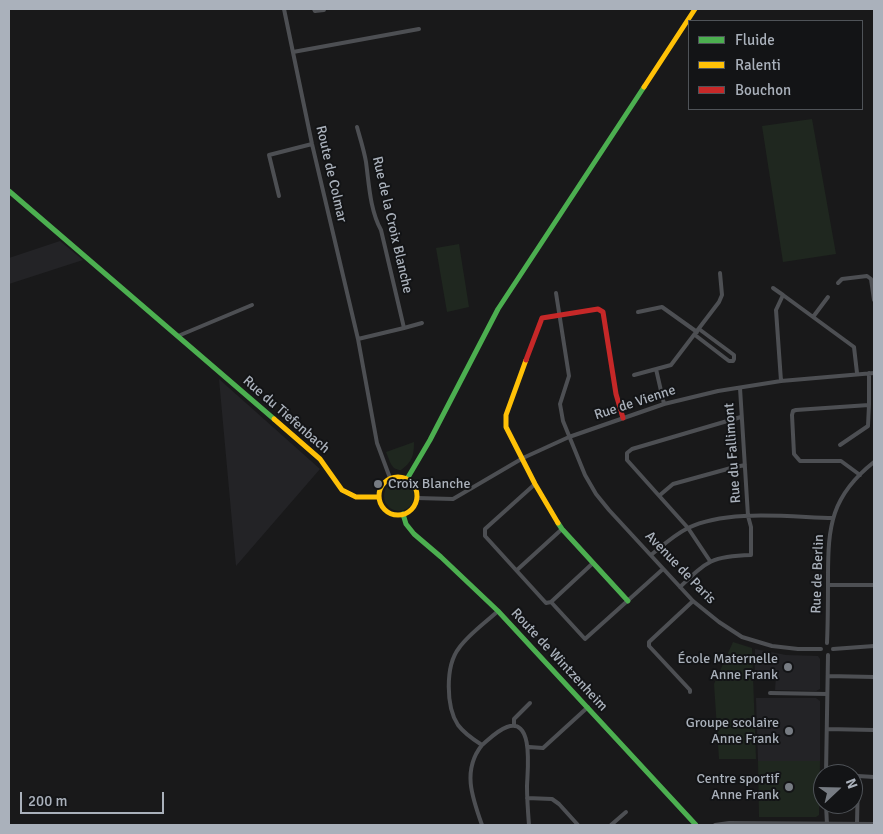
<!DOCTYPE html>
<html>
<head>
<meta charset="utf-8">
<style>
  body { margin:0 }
  #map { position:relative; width:883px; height:834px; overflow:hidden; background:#19191a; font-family:Signika,sans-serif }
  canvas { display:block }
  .frame { position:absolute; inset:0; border:10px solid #aab1bb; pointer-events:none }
  .legend { position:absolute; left:688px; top:20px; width:175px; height:90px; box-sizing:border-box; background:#131416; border:1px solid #4f5358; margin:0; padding:6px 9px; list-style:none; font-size:15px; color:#aab1bb }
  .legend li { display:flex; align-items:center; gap:10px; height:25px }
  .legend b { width:25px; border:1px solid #4f5358 }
  .north { position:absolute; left:813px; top:764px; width:50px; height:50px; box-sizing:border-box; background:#131416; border:1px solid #4f5358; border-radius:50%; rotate:69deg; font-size:14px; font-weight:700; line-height:20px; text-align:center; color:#aab1bb }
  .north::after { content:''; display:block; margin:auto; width:18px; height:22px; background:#777c83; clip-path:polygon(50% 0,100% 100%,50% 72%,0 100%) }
  .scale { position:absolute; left:20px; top:792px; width:144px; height:22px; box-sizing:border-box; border:2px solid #aab1bb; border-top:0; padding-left:6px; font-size:15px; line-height:18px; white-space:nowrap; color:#aab1bb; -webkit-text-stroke:4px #131416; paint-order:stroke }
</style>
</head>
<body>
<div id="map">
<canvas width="883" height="834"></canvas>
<div class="frame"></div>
<ul class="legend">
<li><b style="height:6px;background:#4caf50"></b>Fluide</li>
<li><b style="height:6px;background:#ffc107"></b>Ralenti</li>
<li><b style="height:6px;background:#c62828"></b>Bouchon</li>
</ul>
<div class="north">N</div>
<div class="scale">200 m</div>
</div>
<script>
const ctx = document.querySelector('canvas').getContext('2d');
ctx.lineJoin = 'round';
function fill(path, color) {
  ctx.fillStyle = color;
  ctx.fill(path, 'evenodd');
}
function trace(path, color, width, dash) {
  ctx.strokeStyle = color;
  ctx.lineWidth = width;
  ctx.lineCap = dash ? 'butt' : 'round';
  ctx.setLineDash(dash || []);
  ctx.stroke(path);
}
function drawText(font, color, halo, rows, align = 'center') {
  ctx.font = font + ' Signika,sans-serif';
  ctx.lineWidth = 4;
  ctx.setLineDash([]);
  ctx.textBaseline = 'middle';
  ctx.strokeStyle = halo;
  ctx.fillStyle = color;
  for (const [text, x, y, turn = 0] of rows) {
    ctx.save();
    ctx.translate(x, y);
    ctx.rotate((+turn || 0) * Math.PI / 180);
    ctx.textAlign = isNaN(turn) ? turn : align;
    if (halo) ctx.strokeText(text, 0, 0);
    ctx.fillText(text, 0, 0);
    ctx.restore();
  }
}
const built = new Path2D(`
  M 60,241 L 83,260 L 9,284 L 9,258 Z
  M 219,379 L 320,469 L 236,566 Z
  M 755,649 L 786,655 L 818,656 L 820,659 L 820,689 L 816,691 L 775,690 L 776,676 L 755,675 Z
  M 756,698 L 816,698 L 820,701 L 820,761 L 758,761 Z`);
const green = new Path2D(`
  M 812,119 L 836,254 L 783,262 L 762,126 Z
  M 459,244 L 469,307 L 447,312 L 436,248 Z
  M 414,442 C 414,456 412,462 401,470 C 391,470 390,461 386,452 Z
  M384 496a15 15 0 1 1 30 0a15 15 0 1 1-30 0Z
  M 733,642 L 752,648 L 756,759 L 719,759 L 714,684 Z
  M 758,761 L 820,761 L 819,815 L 816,817 L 759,817 Z`);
const street = new Path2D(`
  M 284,9 L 312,144 L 358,339 L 377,443 L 390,478
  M 314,9 L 315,11 L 324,10
  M 293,52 L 419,29
  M 357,127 C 360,138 364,150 366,162 C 369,184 370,210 381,230 L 404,328 L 358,339
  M 279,196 L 269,155 L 312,144
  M 838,283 L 842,279 L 867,276 L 871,279 L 874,300
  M 773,288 L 783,295
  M 556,293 L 569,376 L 560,404 L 563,421 L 585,475 L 596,494 L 609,510 L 693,601 L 719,622 L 742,637 L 772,646 L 798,649 L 821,649
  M 638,312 L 662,307 L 697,332
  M 813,317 L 828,297
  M 404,328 L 422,323
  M 695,335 L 729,361 L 733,361 L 734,359 L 734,355 L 699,329
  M 178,336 L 252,305
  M 656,369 L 664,404
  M 634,375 L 671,365 L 719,302 L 722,295 L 720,273
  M 781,381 L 776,310 L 783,295 L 854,347 L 857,373
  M 840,445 L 868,426 L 869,405
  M 860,475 L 841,461 L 800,461 L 794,454 L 792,415 L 793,411 L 796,410 L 869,405 L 869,373
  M 535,484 L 485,529 L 485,536 L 546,603 L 551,602 L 585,639 L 663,569
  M 660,495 L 673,484 L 731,468 L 745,465
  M 417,498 L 453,499 L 523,458 L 569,437 L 664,404 L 718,391 L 781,381 L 874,373
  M 651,555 C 662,546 674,535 688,528 C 727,509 789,517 833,518
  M 710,561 L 688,528 L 627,460 L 627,453 L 632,449 L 741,417
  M 517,570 L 562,529
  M 828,585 L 874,585
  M 680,587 C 707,561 712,556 751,555 L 751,527 L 748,516 L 740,388
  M 551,602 L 593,563
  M 827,643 C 828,621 828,599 828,577 C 828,526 831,496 874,462
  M 833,649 L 874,646
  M 828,676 L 874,677
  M 690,692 L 690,690 L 649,646 L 649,642 L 693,601
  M 770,693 L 827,694
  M 514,726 L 514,719 L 530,703
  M 827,729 L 874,730
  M 482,745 C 489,739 498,730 507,727 C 535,717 527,774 527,787 C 527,799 528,812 529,825
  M 529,747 L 543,748 L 588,707
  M 826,774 L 828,655
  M 527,798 L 552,799 L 559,804 L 578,825
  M 826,804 L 827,825
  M 857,824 L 858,776 L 874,777
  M 482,825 C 472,797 462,770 482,745 C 474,740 464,733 458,725 C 446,707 445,666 459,648 C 469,634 485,623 498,611
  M 611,825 L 626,812
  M 715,825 L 729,823 L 874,824`);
const fast = new Path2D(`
  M 9,191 L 274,419
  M 407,479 L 430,440 L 498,309 L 644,87
  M 403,514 L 406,524 L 414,534 L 441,557 L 498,611 L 696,825
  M 558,523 L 562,529 L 628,601`);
const slow = new Path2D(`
  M 644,87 L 695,9
  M 526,360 L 506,415 L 506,427 L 535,484 L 558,523
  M 274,419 L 320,459 L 342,490 L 356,497 L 379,497
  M379 496a19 19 0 1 1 38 0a19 19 0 1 1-38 0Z`);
const jam = new Path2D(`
  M 526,360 L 542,318 L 598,309 L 603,312 L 616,394 L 623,418`);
const markers = [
  [378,484,5,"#777c83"],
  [788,667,5,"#777c83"],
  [789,731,5,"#777c83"],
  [789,787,5,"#777c83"]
];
const streetNames = [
  ["Route de Colmar",331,174,77],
  ["Rue de la Croix Blanche",392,225,77],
  ["Rue de Vienne",635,403,-18],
  ["Rue du Tiefenbach",286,415,41],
  ["Rue du Fallimont",733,453,-94],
  ["Avenue de Paris",680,568,46],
  ["Rue de Berlin",818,574,-88],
  ["Route de Wintzenheim",559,660,47]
];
const poiNames = [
  ["Croix Blanche",388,484,"left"],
  ["École Maternelle",778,659],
  ["Anne Frank",778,675],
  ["Groupe scolaire",779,723],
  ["Anne Frank",779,739],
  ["Centre sportif",779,779],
  ["Anne Frank",779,795]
];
fill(built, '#232326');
fill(green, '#1f271f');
trace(street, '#4d4f53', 4);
trace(fast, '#4caf50', 5);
trace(slow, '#ffc107', 5);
trace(jam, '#c62828', 5);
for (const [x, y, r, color] of markers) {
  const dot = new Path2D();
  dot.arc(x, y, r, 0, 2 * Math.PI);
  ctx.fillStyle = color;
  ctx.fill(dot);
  trace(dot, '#131416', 2);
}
drawText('14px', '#aab1bb', '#131416', streetNames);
drawText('14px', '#aab1bb', '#131416', poiNames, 'right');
</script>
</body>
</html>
